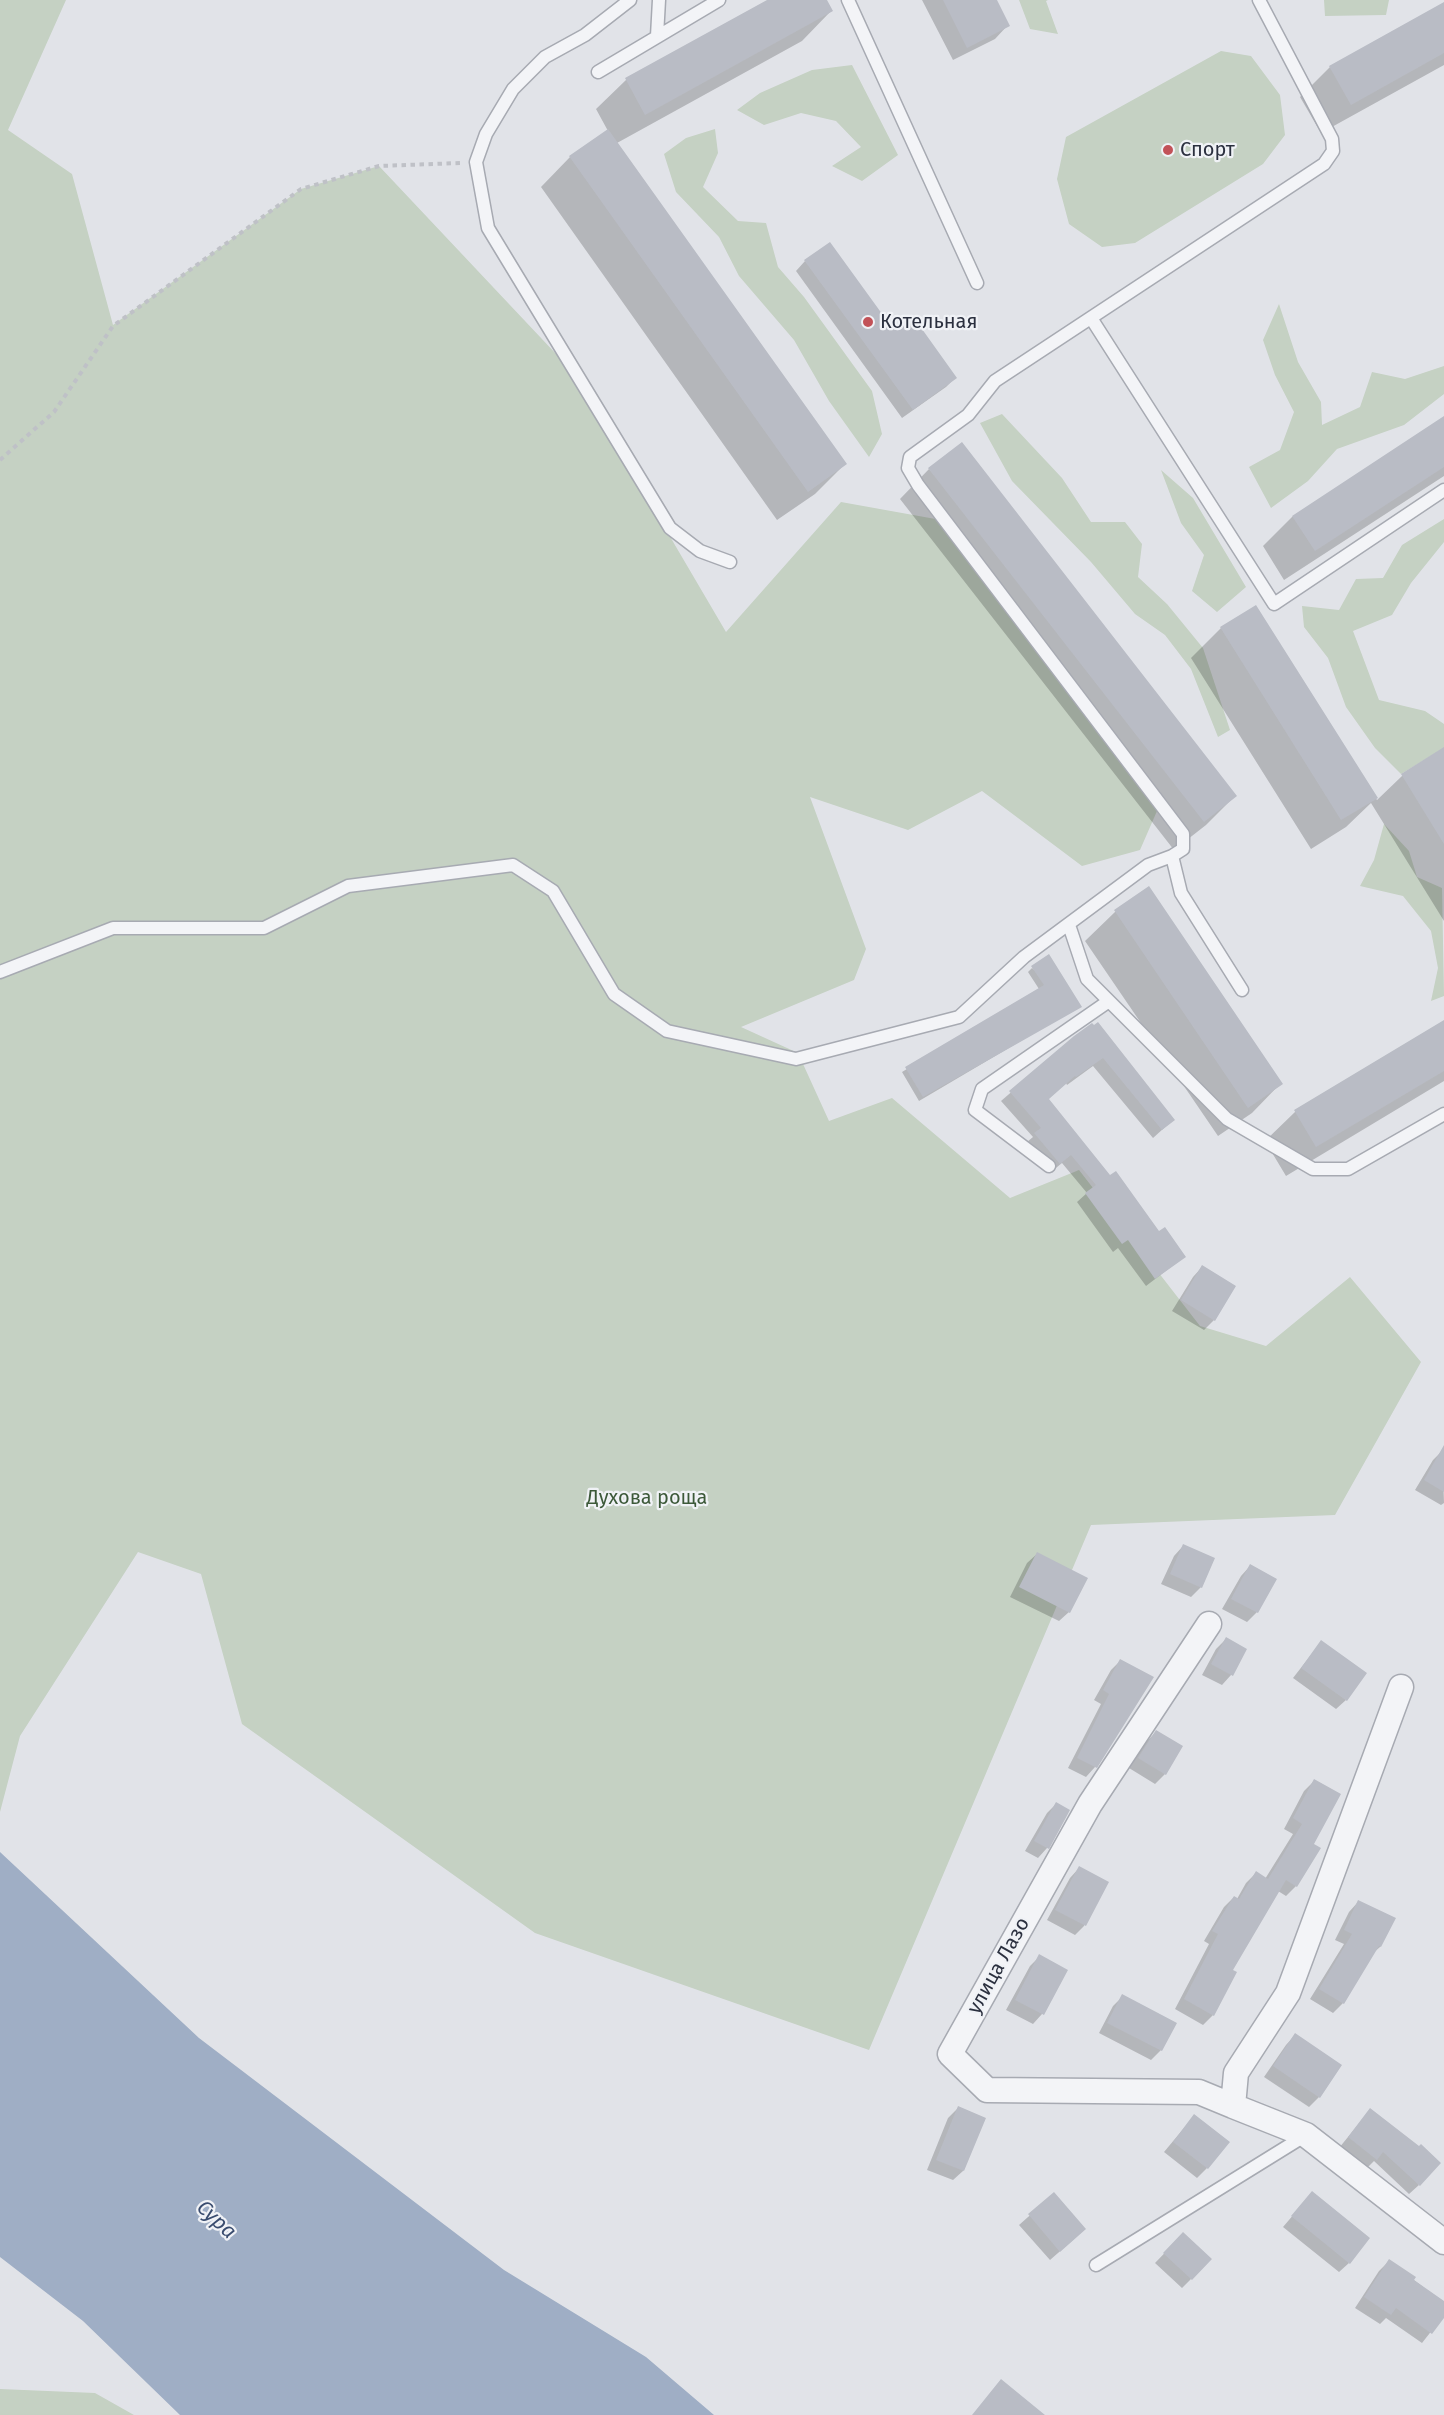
<!DOCTYPE html>
<html>
<head>
<meta charset="utf-8">
<style>
  body { margin:0 }
  canvas { display:block; background:#e1e3e8 }
</style>
</head>
<body>
<canvas width="1444" height="2415"></canvas>
<script>
const ctx = document.querySelector('canvas').getContext('2d');
ctx.lineJoin = 'round';
function fill(path, color) {
  ctx.fillStyle = color;
  ctx.fill(path, 'evenodd');
}
function trace(path, color, width, dash) {
  ctx.strokeStyle = color;
  ctx.lineWidth = width;
  ctx.lineCap = dash ? 'butt' : 'round';
  ctx.setLineDash(dash || []);
  ctx.stroke(path);
}
function drawText(font, color, halo, rows, align = 'center') {
  ctx.font = font + ' "Fira Sans",sans-serif';
  ctx.lineWidth = 4.5;
  ctx.setLineDash([]);
  ctx.textBaseline = 'middle';
  ctx.strokeStyle = halo;
  ctx.fillStyle = color;
  for (const [text, x, y, turn = 0] of rows) {
    ctx.save();
    ctx.translate(x, y);
    ctx.rotate((+turn || 0) * Math.PI / 180);
    ctx.textAlign = isNaN(turn) ? turn : align;
    if (halo) ctx.strokeText(text, 0, 0);
    ctx.fillText(text, 0, 0);
    ctx.restore();
  }
}
const green = new Path2D(`
  M 0,0 L 66,0 L 8,130 L 72,174 L 113,325 L 301,189 L 379,166 L 574,373 L 726,632 L 841,502 L 941,520 L 1157,811 L 1140,850 L 1082,866 L 982,791 L 908,830 L 810,797 L 866,949 L 854,980 L 741,1027 L 798,1053 L 829,1121 L 892,1098 L 1010,1198 L 1079,1170 L 1200,1326 L 1266,1346 L 1350,1277 L 1421,1362 L 1335,1515 L 1091,1525 L 869,2050 L 535,1933 L 242,1724 L 201,1574 L 138,1552 L 20,1736 L 0,1812 Z
  M 1019,0 L 1048,0 L 1046,1 L 1058,34 L 1030,29 Z
  M 1324,0 L 1389,0 L 1386,15 L 1325,16 Z
  M 1221,51 L 1251,56 L 1280,95 L 1285,135 L 1263,164 L 1135,243 L 1102,247 L 1069,224 L 1057,179 L 1066,137 Z
  M 852,65 L 898,155 L 862,181 L 832,166 L 861,147 L 836,121 L 801,113 L 764,125 L 737,110 L 760,93 L 812,70 Z
  M 715,129 L 718,153 L 703,187 L 738,221 L 766,223 L 778,267 L 804,297 L 872,391 L 882,434 L 869,457 L 829,401 L 794,340 L 739,276 L 719,237 L 676,192 L 664,154 L 686,138 Z
  M 1279,304 L 1298,362 L 1321,402 L 1322,425 L 1360,407 L 1372,372 L 1405,379 L 1444,366 L 1444,394 L 1404,425 L 1337,449 L 1308,481 L 1271,508 L 1249,467 L 1280,450 L 1294,412 L 1275,375 L 1263,340 Z
  M 1002,414 L 1062,478 L 1091,522 L 1125,522 L 1142,544 L 1138,577 L 1167,604 L 1203,648 L 1230,730 L 1218,737 L 1191,669 L 1165,635 L 1135,614 L 1091,562 L 1012,481 L 980,423 Z
  M 1161,470 L 1193,498 L 1246,587 L 1217,612 L 1192,591 L 1204,555 L 1181,523 Z
  M 1444,519 L 1444,542 L 1411,583 L 1392,615 L 1353,631 L 1379,700 L 1425,711 L 1444,724 L 1444,759 L 1439,751 L 1401,774 L 1375,748 L 1346,707 L 1328,658 L 1304,627 L 1302,606 L 1339,610 L 1356,579 L 1383,578 L 1402,545 Z
  M 1384,824 L 1409,851 L 1417,877 L 1442,888 L 1444,996 L 1431,1001 L 1438,968 L 1431,931 L 1403,896 L 1360,886 L 1374,860 Z
  M 0,2389 L 95,2393 L 134,2415 L 0,2415 Z`);
const water = new Path2D(`
  M 0,1852 L 199,2038 L 504,2270 L 646,2357 L 714,2415 L 180,2415 L 83,2321 L 0,2257 Z`);
const shadow = new Path2D(`
  M 770,0 L 825,0 L 831,11 L 802,41 L 617,143 L 845,464 L 815,494 L 777,520 L 541,187 L 570,157 L 608,131 L 596,109 L 626,80 Z
  M 922,0 L 996,0 L 1008,25 L 995,39 L 953,60 Z
  M 1444,4 L 1444,65 L 1321,133 L 1300,97 L 1330,67 Z
  M 805,261 L 892,331 L 955,378 L 946,387 L 902,418 L 796,271 Z
  M 1444,418 L 1444,476 L 1284,580 L 1263,546 L 1292,517 Z
  M 929,469 L 1235,796 L 1206,825 L 1174,850 L 900,499 Z
  M 1256,607 L 1377,800 L 1402,776 L 1438,753 L 1444,762 L 1444,921 L 1371,803 L 1346,827 L 1311,849 L 1191,658 L 1221,628 Z
  M 1149,889 L 1281,1083 L 1252,1113 L 1218,1136 L 1085,941 L 1115,912 Z
  M 1032,968 L 1080,1006 L 919,1101 L 902,1072 L 1039,989 L 1028,972 Z
  M 1444,1022 L 1444,1081 L 1286,1176 L 1265,1141 L 1295,1112 Z
  M 1092,1025 L 1173,1120 L 1153,1138 L 1093,1066 L 1067,1085 L 1066,1083 L 1047,1099 L 1110,1177 L 1159,1233 L 1184,1257 L 1146,1286 L 1118,1248 L 1113,1252 L 1077,1202 L 1087,1193 L 1062,1163 L 1051,1172 L 1027,1142 L 1033,1137 L 1001,1101 L 1075,1037 Z
  M 1202,1267 L 1234,1287 L 1214,1320 L 1204,1330 L 1172,1311 L 1193,1277 Z
  M 1442,1451 L 1444,1503 L 1441,1505 L 1415,1490 L 1433,1460 Z
  M 1183,1546 L 1201,1587 L 1191,1597 L 1161,1584 L 1174,1556 Z
  M 1037,1554 L 1069,1612 L 1059,1621 L 1010,1597 L 1027,1563 Z
  M 1250,1566 L 1275,1579 L 1257,1612 L 1247,1622 L 1222,1609 L 1241,1576 Z
  M 1226,1639 L 1231,1675 L 1222,1685 L 1202,1675 L 1216,1649 Z
  M 1321,1642 L 1346,1700 L 1336,1709 L 1293,1678 Z
  M 1121,1660 L 1095,1767 L 1086,1777 L 1068,1768 L 1101,1704 L 1094,1700 L 1111,1670 Z
  M 1156,1732 L 1181,1747 L 1165,1774 L 1155,1784 L 1129,1768 L 1147,1741 Z
  M 1314,1781 L 1296,1886 L 1286,1896 L 1278,1891 L 1231,1970 L 1235,1972 L 1213,2015 L 1203,2025 L 1175,2009 L 1209,1944 L 1204,1941 L 1224,1907 L 1234,1897 L 1237,1899 L 1246,1883 L 1256,1873 L 1265,1879 L 1293,1834 L 1284,1829 L 1304,1791 Z
  M 1056,1804 L 1047,1848 L 1038,1858 L 1025,1851 L 1047,1813 Z
  M 1079,1868 L 1107,1882 L 1084,1926 L 1075,1935 L 1047,1920 L 1070,1878 Z
  M 1358,1902 L 1394,1919 L 1380,1947 L 1372,1954 L 1343,2003 L 1333,2013 L 1310,1999 L 1344,1944 L 1335,1940 L 1349,1912 Z
  M 1040,1956 L 1066,1970 L 1042,2014 L 1033,2024 L 1006,2010 L 1030,1966 Z
  M 1123,1996 L 1161,2050 L 1151,2060 L 1099,2033 L 1113,2006 Z
  M 1295,2035 L 1340,2065 L 1319,2097 L 1309,2107 L 1264,2077 L 1286,2045 Z
  M 958,2108 L 984,2119 L 963,2171 L 953,2180 L 927,2170 L 948,2118 Z
  M 1370,2110 L 1419,2185 L 1409,2194 L 1374,2161 L 1366,2169 L 1339,2148 Z
  M 1194,2116 L 1207,2168 L 1197,2178 L 1164,2152 Z
  M 1312,2193 L 1349,2263 L 1339,2272 L 1283,2227 Z
  M 1054,2194 L 1074,2239 L 1050,2260 L 1019,2225 Z
  M 1183,2234 L 1191,2279 L 1182,2288 L 1155,2263 Z
  M 1389,2261 L 1444,2303 L 1444,2315 L 1422,2343 L 1386,2318 L 1380,2324 L 1355,2308 L 1379,2271 Z`);
const building = new Path2D(`
  M 767,0 L 827,0 L 833,11 L 645,115 L 625,78 Z
  M 943,0 L 997,0 L 1010,26 L 967,48 Z
  M 1444,2 L 1444,53 L 1351,105 L 1329,66 Z
  M 608,129 L 847,464 L 808,492 L 569,156 Z
  M 830,242 L 893,329 L 912,315 L 957,378 L 913,410 L 804,260 Z
  M 1444,416 L 1444,467 L 1315,551 L 1292,516 Z
  M 962,442 L 1237,796 L 1204,822 L 928,468 Z
  M 1256,605 L 1378,798 L 1341,820 L 1220,627 Z
  M 1444,747 L 1444,844 L 1401,774 Z
  M 1149,886 L 1283,1084 L 1248,1108 L 1114,910 Z
  M 1049,954 L 1082,1007 L 923,1097 L 905,1067 L 1044,985 L 1031,966 Z
  M 1444,1020 L 1444,1071 L 1316,1147 L 1294,1110 Z
  M 1098,1022 L 1175,1120 L 1162,1130 L 1103,1058 L 1076,1077 L 1075,1076 L 1049,1099 L 1110,1175 L 1116,1171 L 1159,1231 L 1165,1227 L 1186,1257 L 1155,1279 L 1128,1240 L 1122,1244 L 1085,1193 L 1096,1185 L 1071,1155 L 1060,1164 L 1034,1133 L 1041,1128 L 1009,1091 L 1074,1036 L 1092,1023 L 1094,1025 Z
  M 1202,1265 L 1236,1286 L 1215,1321 L 1181,1300 Z
  M 1444,1445 L 1444,1492 L 1424,1480 Z
  M 1183,1544 L 1215,1558 L 1202,1588 L 1170,1574 Z
  M 1037,1552 L 1088,1578 L 1070,1613 L 1019,1587 Z
  M 1250,1564 L 1277,1579 L 1258,1613 L 1231,1599 Z
  M 1226,1637 L 1247,1649 L 1233,1676 L 1211,1664 Z
  M 1321,1640 L 1367,1673 L 1347,1701 L 1301,1668 Z
  M 1120,1659 L 1154,1677 L 1097,1768 L 1077,1758 L 1109,1694 L 1103,1690 Z
  M 1156,1730 L 1183,1746 L 1166,1775 L 1138,1758 Z
  M 1314,1779 L 1341,1794 L 1314,1844 L 1321,1848 L 1297,1887 L 1286,1880 L 1233,1970 L 1237,1972 L 1214,2016 L 1184,1999 L 1218,1934 L 1212,1931 L 1234,1896 L 1239,1899 L 1256,1871 L 1268,1879 L 1302,1824 L 1293,1818 Z
  M 1056,1802 L 1070,1810 L 1049,1849 L 1034,1841 Z
  M 1079,1866 L 1109,1882 L 1086,1926 L 1055,1910 Z
  M 1358,1900 L 1396,1918 L 1381,1947 L 1379,1946 L 1344,2004 L 1319,1989 L 1352,1934 L 1344,1930 Z
  M 1039,1954 L 1068,1970 L 1044,2015 L 1015,2000 Z
  M 1122,1994 L 1177,2023 L 1162,2051 L 1107,2023 Z
  M 1295,2033 L 1342,2065 L 1320,2098 L 1273,2066 Z
  M 958,2106 L 986,2118 L 964,2171 L 936,2160 Z
  M 1370,2108 L 1419,2146 L 1421,2144 L 1441,2163 L 1420,2186 L 1383,2152 L 1377,2160 L 1348,2137 Z
  M 1194,2114 L 1230,2142 L 1208,2169 L 1173,2142 Z
  M 1312,2191 L 1370,2238 L 1350,2264 L 1291,2216 Z
  M 1054,2192 L 1086,2229 L 1060,2252 L 1028,2214 Z
  M 1183,2232 L 1212,2259 L 1192,2280 L 1163,2253 Z
  M 1389,2259 L 1416,2277 L 1414,2280 L 1444,2301 L 1444,2318 L 1432,2334 L 1396,2308 L 1391,2315 L 1364,2297 Z
  M 1001,2379 L 1045,2415 L 972,2415 Z`);
const path = new Path2D(`
  M 0,460 L 54,412 L 113,326 L 301,189 L 379,166 L 461,163`);
const service = new Path2D(`
  M 630,0 L 585,35 L 545,57 L 513,89 L 486,134 L 476,162 L 488,228 L 670,528 L 700,551 L 730,562
  M 848,0 L 977,283
  M 657,36 L 659,0
  M 598,72 L 719,0
  M 1091,318 L 1274,604 L 1444,490
  M 1172,856 L 1183,849 L 1183,834 L 918,485 L 908,468 L 910,457 L 968,415 L 995,381 L 1324,164 L 1333,151 L 1332,139 L 1259,0
  M 1069,925 L 1087,979 L 1227,1119 L 1313,1169 L 1348,1169 L 1444,1114
  M 0,972 L 113,928 L 264,928 L 348,886 L 513,865 L 553,891 L 614,994 L 667,1031 L 796,1059 L 959,1017 L 1024,957 L 1148,865 L 1172,856 L 1181,893 L 1242,990
  M 1049,1166 L 975,1110 L 982,1089 L 1109,1001
  M 1096,2265 L 1306,2135`);
const minor = new Path2D(`
  M 1209,1624 L 1090,1804 L 950,2054 L 987,2090 L 1199,2092 L 1233,2106
  M 1401,1687 L 1288,1993 L 1236,2073 L 1233,2106 L 1306,2135 L 1444,2242`);
const markers = [
  [1168,150,6,"#c25258"],
  [868,322,6,"#c25258"]
];
const poiNames = [
  ["Спорт",1180,150],
  ["Котельная",880,322]
];
const parkNames = [
  ["Духова роща",647,1498]
];
const streetNames = [
  ["улица Лазо",999,1966,-61]
];
const waterNames = [
  ["Сура",216,2220,43]
];
fill(green, '#c5d1c3');
fill(water, '#9faec5');
fill(shadow, '#0003');
fill(building, '#b9bcc5');
trace(service, '#a7aab2', 15);
trace(minor, '#a7aab2', 27);
trace(path, '#bfc1c7', 4, [4.5, 4.5]);
trace(service, '#f3f4f7', 12);
trace(minor, '#f3f4f7', 24);
for (const [x, y, r, color] of markers) {
  const dot = new Path2D();
  dot.arc(x, y, r, 0, 2 * Math.PI);
  ctx.fillStyle = color;
  ctx.fill(dot);
  trace(dot, '#f0f2f6', 2);
}
drawText('20px', '#2b303f', '#f0f2f6', poiNames, 'left');
drawText('20px', '#3c5939', '#f0f2f6', parkNames);
drawText('20px', '#2b303f', '#f0f2f6', streetNames);
drawText('italic 21px', '#394c6f', '#f0f2f6', waterNames);
</script>
</body>
</html>
